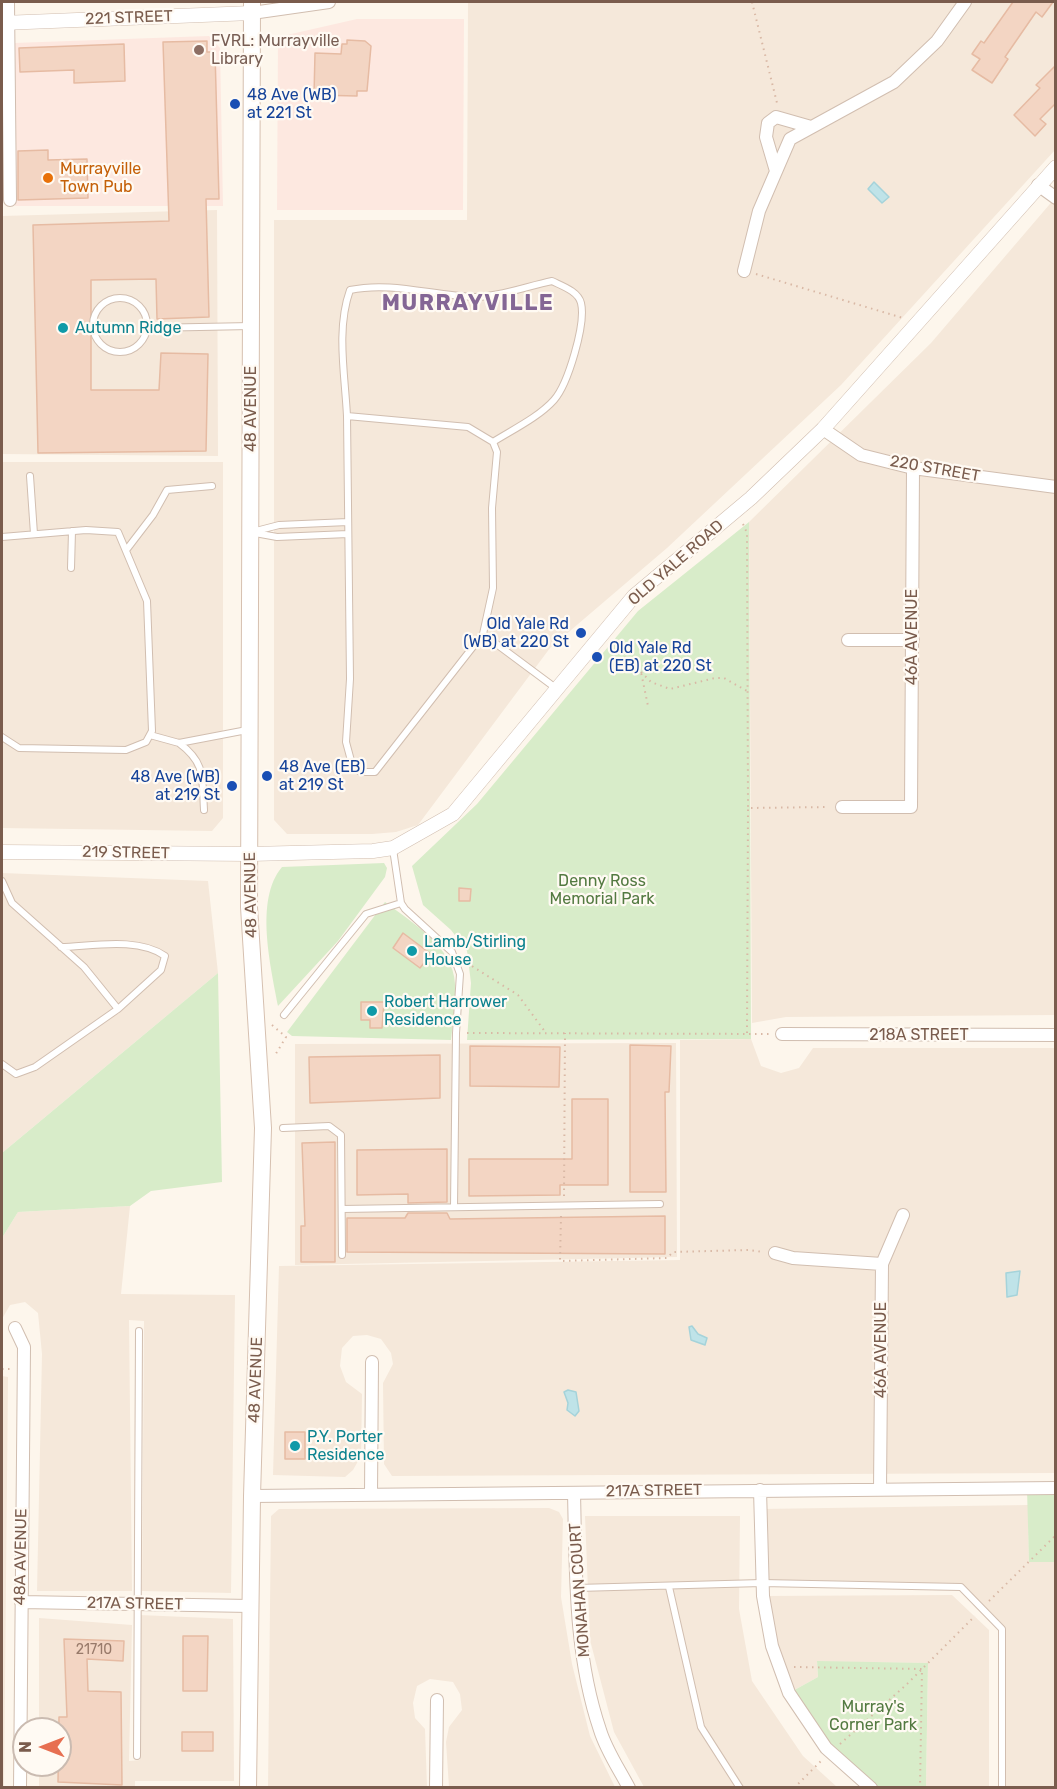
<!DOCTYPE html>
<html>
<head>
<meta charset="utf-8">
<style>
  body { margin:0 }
  #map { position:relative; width:1057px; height:1789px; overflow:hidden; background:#fdf6ec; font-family:Rubik,sans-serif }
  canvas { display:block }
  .frame { position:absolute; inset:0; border:3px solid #7a5c4d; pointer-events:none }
  .north { position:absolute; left:12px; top:1717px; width:60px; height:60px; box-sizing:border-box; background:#fffaf3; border:2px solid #cabbb1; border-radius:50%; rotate:270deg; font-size:16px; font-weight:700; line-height:24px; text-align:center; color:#7a5c4d }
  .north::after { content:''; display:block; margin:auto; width:21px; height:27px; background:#e76f51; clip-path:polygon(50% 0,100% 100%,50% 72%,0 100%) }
</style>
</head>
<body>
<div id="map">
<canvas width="1057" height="1789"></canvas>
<div class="frame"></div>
<div class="north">N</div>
</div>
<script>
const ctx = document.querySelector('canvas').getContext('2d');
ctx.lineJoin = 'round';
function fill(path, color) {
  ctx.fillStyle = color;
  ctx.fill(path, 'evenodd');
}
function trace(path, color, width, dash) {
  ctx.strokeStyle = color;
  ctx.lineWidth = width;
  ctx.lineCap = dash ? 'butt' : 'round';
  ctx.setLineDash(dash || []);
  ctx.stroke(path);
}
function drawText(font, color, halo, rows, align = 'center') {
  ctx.font = font + ' Rubik,sans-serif';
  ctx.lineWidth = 4.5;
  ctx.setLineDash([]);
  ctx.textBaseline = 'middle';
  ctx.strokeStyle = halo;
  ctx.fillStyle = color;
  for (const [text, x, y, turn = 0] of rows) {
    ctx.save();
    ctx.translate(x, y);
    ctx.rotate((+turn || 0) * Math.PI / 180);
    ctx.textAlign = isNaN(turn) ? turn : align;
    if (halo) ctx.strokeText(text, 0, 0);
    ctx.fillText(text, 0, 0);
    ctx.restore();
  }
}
const residential = new Path2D(`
  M 468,2 L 1055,2 L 1055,150 L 841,385 L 667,548 L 550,648 L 418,825 L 396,832 L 372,834 L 287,834 L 274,820 L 274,220 L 467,220 Z
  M 1055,198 L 1055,1015 L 786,1017 L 752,1023 L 749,522 L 931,343 Z
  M 217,210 L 218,456 L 2,454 L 2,216 Z
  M 2,462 L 223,462 L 223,818 L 212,831 L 2,828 Z
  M 2,873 L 208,881 L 218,973 L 2,1153 Z
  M 751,1039 L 761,1066 L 781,1073 L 799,1068 L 813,1048 L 1055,1048 L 1055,1473 L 392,1476 L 384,1464 L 383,1383 L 393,1364 L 391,1353 L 381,1339 L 367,1335 L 353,1336 L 342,1348 L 340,1366 L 346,1382 L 362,1394 L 361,1456 L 353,1470 L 345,1477 L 273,1475 L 279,1266 L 680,1260 L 680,1040 Z
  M 676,1043 L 677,1257 L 295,1265 L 295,1044 Z
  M 130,1206 L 121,1294 L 235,1295 L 231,1593 L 142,1591 L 144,1321 L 129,1320 L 132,1591 L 37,1591 L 42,1354 L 38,1313 L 25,1302 L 10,1305 L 2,1319 L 2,1238 L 18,1212 Z
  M 2,1376 L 8,1377 L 4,1788 L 2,1787 Z
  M 1028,1505 L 1029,1562 L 1055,1562 L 1055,1787 L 1002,1787 L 1002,1629 L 961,1587 L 762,1583 L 761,1509 Z
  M 549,1508 L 559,1512 L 563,1519 L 561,1597 L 572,1664 L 590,1736 L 615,1787 L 449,1787 L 446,1742 L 449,1727 L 462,1710 L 460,1694 L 453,1682 L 430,1679 L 417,1686 L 413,1703 L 415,1718 L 425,1729 L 427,1787 L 268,1787 L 271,1516 L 279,1509 Z
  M 585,1516 L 740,1516 L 739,1609 L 752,1681 L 803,1756 L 837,1787 L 644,1787 L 614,1732 L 590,1640 Z
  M 952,1595 L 989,1630 L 989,1787 L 926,1787 L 928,1663 L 817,1662 L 818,1677 L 789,1693 L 763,1596 Z
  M 139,1615 L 233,1619 L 234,1781 L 135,1781 L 135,1787 L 39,1787 L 39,1765 L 60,1765 L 60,1729 L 39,1729 L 39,1618 L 132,1625 L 129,1761 L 140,1760 Z`);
const commercial = new Path2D(`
  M 357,19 L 464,19 L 463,210 L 277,210 L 278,37 Z
  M 209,36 L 220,48 L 223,206 L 15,206 L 14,43 Z`);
const green = new Path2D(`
  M 749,522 L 751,1039 L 467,1040 L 471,983 L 467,951 L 451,930 L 423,905 L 412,866 L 477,804 L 638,611 Z
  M 384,863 L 387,868 L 385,877 L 338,941 L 278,1006 C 271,967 254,900 282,867 Z
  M 385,902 C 411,922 454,947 455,984 C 456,1002 453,1021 451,1040 L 292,1036 L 287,1032 Z
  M 218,973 L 222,1182 L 151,1191 L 130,1206 L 18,1212 L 2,1238 L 2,1153 Z
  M 1055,1488 L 1055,1562 L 1029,1562 L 1027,1489 Z
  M 817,1661 L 928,1663 L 926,1787 L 871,1787 L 826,1748 L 789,1693 L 818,1677 Z`);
const water = new Path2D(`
  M 874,182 L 889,197 L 882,203 L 868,189 Z
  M 1020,1271 L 1017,1295 L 1007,1297 L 1006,1273 Z
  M 692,1326 L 698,1334 L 707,1338 L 705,1345 L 691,1340 L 689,1327 Z
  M 568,1390 L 576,1392 L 579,1411 L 575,1416 L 567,1410 L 568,1403 L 564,1392 Z`);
const building = new Path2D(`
  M 1013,2 L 1053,2 L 1042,17 L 1036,12 L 1005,57 L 1008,59 L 992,83 L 972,70 L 980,59 L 972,54 L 981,41 L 984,43 Z
  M 347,40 L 365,41 L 371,46 L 367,91 L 357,91 L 357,96 L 314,95 L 315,53 L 341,54 L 342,44 L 347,44 Z
  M 207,41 L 207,52 L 215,52 L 219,199 L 206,199 L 209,317 L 157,319 L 156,279 L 91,280 L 91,390 L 159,390 L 161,353 L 208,354 L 206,451 L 38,453 L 33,225 L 169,221 L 163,42 Z
  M 124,44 L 125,81 L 74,83 L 74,70 L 20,72 L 19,48 Z
  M 1056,65 L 1056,103 L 1040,119 L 1046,124 L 1035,136 L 1014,115 L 1040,88 L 1036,85 Z
  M 48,150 L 48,160 L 87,159 L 88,198 L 18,200 L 18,151 Z
  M 459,888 L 471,889 L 470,901 L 459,901 Z
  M 403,933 L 431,954 L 420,968 L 393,948 Z
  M 361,1002 L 384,1002 L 382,1028 L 370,1028 L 370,1020 L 361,1020 Z
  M 630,1045 L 671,1046 L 669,1092 L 665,1092 L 666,1192 L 630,1192 Z
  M 470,1046 L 560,1047 L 559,1087 L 470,1086 Z
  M 440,1055 L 440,1098 L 310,1103 L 309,1057 Z
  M 572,1099 L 608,1099 L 608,1185 L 560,1185 L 560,1195 L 469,1196 L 469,1159 L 572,1159 Z
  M 335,1142 L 335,1262 L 301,1262 L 301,1226 L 305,1226 L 302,1143 Z
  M 447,1149 L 447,1202 L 408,1203 L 408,1194 L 357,1195 L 357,1150 Z
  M 408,1213 L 447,1213 L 450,1219 L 665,1216 L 665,1254 L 347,1252 L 347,1218 L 405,1218 Z
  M 285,1432 L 305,1432 L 305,1459 L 285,1459 Z
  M 183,1636 L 208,1636 L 207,1691 L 183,1691 Z
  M 64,1639 L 124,1641 L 123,1661 L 87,1659 L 88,1691 L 121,1692 L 122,1785 L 58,1782 L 59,1717 L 67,1717 Z
  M 182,1732 L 213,1732 L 213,1751 L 182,1751 Z`);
const path = new Path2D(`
  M 523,2 L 559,2
  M 752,2 L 777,103
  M 756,274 L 903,318
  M 743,524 L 747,533 L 748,808
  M 611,645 L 641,672 L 648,706
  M 641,672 L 651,682 L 670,689 L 715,678 L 724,678 L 747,691
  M 467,963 L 518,995 L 546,1033
  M 272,1025 L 286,1037 L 274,1057
  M 467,1033 L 770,1034
  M 747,1033 L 748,808 L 829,807
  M 564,1196 L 565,1033
  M 561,1216 L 560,1261 L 667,1258 L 673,1252 L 748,1250 L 763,1252
  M 2,1369 L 12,1369
  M 989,1601 L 1056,1535
  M 794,1667 L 922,1669 L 920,1788
  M 840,1744 L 906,1685 L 975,1616
  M 794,1788 L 822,1760`);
const service = new Path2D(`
  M93 325a27 27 0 1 1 54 0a27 27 0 1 1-54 0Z
  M 148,328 L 251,326
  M 347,416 C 345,375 336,329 350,290 C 392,281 433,296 475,297 C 499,297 528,286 552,281 C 562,286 578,291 581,303 C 586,324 568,384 554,400 C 539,417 512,430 493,442
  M 30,476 L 34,534
  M 252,532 L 279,525 L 348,522
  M 255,533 L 277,537 L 348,534
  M 2,537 L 86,530 L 118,532 L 147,601 L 152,731 L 146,742 L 126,750 L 19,748 L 2,737
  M 127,549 L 153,515 L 167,490 L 212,486
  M 71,568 L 72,531
  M 483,634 L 375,772 L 361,772 L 353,768 L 346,742 L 350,679 L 347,416 L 468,427 L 493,442 L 497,452 L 492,508 L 493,588 L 483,634 L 557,689
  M 150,735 L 179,743 L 247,730
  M 179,743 C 206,763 202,778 204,810
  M 2,881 L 12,903 L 84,967 L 118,1009 L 35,1067 L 16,1074 L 2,1064
  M 401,903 L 405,909 L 452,952 L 460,974 L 456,1033 L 454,1207
  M 61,947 C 93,946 138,937 165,956 L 161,970 L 118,1009
  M 284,1015 L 366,914 L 401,903 L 393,849
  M 283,1128 L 329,1126 L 341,1135 L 342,1255
  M 342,1209 L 660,1204
  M 669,1587 L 701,1727 L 740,1788
  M 577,1588 L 762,1583 L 961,1587 L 1002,1629 L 1002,1788
  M 137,1756 L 139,1331`);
const minor = new Path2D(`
  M 8,2 L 10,200
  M 252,13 L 329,2
  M 776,171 L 766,137 L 768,123 L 776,117 L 811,127
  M 1038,185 L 1056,198
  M 744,271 L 759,211 L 790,139 L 894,82 L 937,41 L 965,2
  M 823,429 L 861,455 L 913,468 L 1056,487
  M 848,640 L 913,640
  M 842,807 L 911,807 L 913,468
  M 782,1034 L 1056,1035
  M 775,1253 L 793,1258 L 882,1264
  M 15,1328 L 24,1347 L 20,1788
  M 880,1489 L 882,1264 L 903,1215
  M 760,1490 L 763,1596 L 772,1646 L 789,1693 L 826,1748 L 871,1788
  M 574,1493 C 576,1572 574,1654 600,1730 C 606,1750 619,1769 629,1788
  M 371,1494 L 372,1362
  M 252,1496 L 1056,1488
  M 21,1602 L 250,1606
  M 436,1788 L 437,1700`);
const tertiary = new Path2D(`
  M 2,23 L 252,13
  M 2,852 L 250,854 L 373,851 L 393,848 L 453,814 L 634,596 L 751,498 L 823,429 L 1056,167`);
const secondary = new Path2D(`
  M 248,1788 L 252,1496 L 263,1128 L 249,907 L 252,2`);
const markers = [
  [199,50,6,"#8d6e63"],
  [235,104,6,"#1a4fb4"],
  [48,178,6,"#e8710a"],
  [63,328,6,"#0f9aa8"],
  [581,633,6,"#1a4fb4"],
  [597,657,6,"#1a4fb4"],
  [267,776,6,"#1a4fb4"],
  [232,786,6,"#1a4fb4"],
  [412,951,6,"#0f9aa8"],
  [372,1011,6,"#0f9aa8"],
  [295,1446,6,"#0f9aa8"]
];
const numberNames = [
  ["21710",94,1650]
];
const streetNames = [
  ["221 STREET",129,18,-2],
  ["48 AVENUE",251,409,-90],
  ["220 STREET",935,469,10],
  ["OLD YALE ROAD",676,563,-41],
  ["46A AVENUE",912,637,-90],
  ["219 STREET",126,853,1],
  ["48 AVENUE",251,895,-91],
  ["218A STREET",919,1035],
  ["46A AVENUE",881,1350,-90],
  ["48 AVENUE",256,1380,-88],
  ["217A STREET",654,1491,-1],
  ["48A AVENUE",21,1557,-89],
  ["MONAHAN COURT",580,1590,-94],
  ["217A STREET",135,1604,1]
];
const educationNames = [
  ["FVRL: Murrayville",211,41],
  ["Library",211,59]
];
const transitNames = [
  ["48 Ave (WB)",247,95],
  ["at 221 St",247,113],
  ["Old Yale Rd",569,624,"right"],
  ["(WB) at 220 St",569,642,"right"],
  ["Old Yale Rd",609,648],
  ["(EB) at 220 St",609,666],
  ["48 Ave (EB)",279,767],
  ["at 219 St",279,785],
  ["48 Ave (WB)",220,777,"right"],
  ["at 219 St",220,795,"right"]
];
const foodNames = [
  ["Murrayville",60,169],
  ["Town Pub",60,187]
];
const cultureNames = [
  ["Autumn Ridge",75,328],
  ["Lamb/Stirling",424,942],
  ["House",424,960],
  ["Robert Harrower",384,1002],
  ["Residence",384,1020],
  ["P.Y. Porter",307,1437],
  ["Residence",307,1455]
];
const parkNames = [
  ["Denny Ross",602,881],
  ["Memorial Park",602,899],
  ["Murray's",873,1707],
  ["Corner Park",873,1725]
];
const districtNames = [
  ["MURRAYVILLE",468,304]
];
fill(residential, '#f5e8da');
fill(commercial, '#fde8e0');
fill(green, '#d8ecc9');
fill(water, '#bfe3e8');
trace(water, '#a5d3da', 1.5);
fill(building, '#f3d5c3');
trace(building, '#e6bba3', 1.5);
trace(service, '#d1beb0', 8);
trace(minor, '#d1beb0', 14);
trace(tertiary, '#d1beb0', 15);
trace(secondary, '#d6c0b0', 18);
trace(path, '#d9b8a5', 2, [1.5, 4.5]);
trace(service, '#fff', 6);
trace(minor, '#fff', 12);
trace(tertiary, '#fff', 14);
trace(secondary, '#fff', 16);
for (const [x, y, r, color] of markers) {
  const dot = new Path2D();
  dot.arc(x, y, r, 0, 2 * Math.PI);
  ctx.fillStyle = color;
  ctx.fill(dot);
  trace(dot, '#fffaf3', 2);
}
drawText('14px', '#987a6a', null, numberNames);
drawText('16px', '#7a5c4d', '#fffaf3', streetNames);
drawText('16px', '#785e54', '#fffaf3', educationNames, 'left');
drawText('16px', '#164399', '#fffaf3', transitNames, 'left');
drawText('16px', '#c56008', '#fffaf3', foodNames, 'left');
drawText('16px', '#0d838f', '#fffaf3', cultureNames, 'left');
drawText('16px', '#537a41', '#fffaf3', parkNames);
ctx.letterSpacing = '1.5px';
drawText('bold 22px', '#846695', '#fffaf3', districtNames);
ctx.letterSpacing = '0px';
</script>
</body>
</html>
